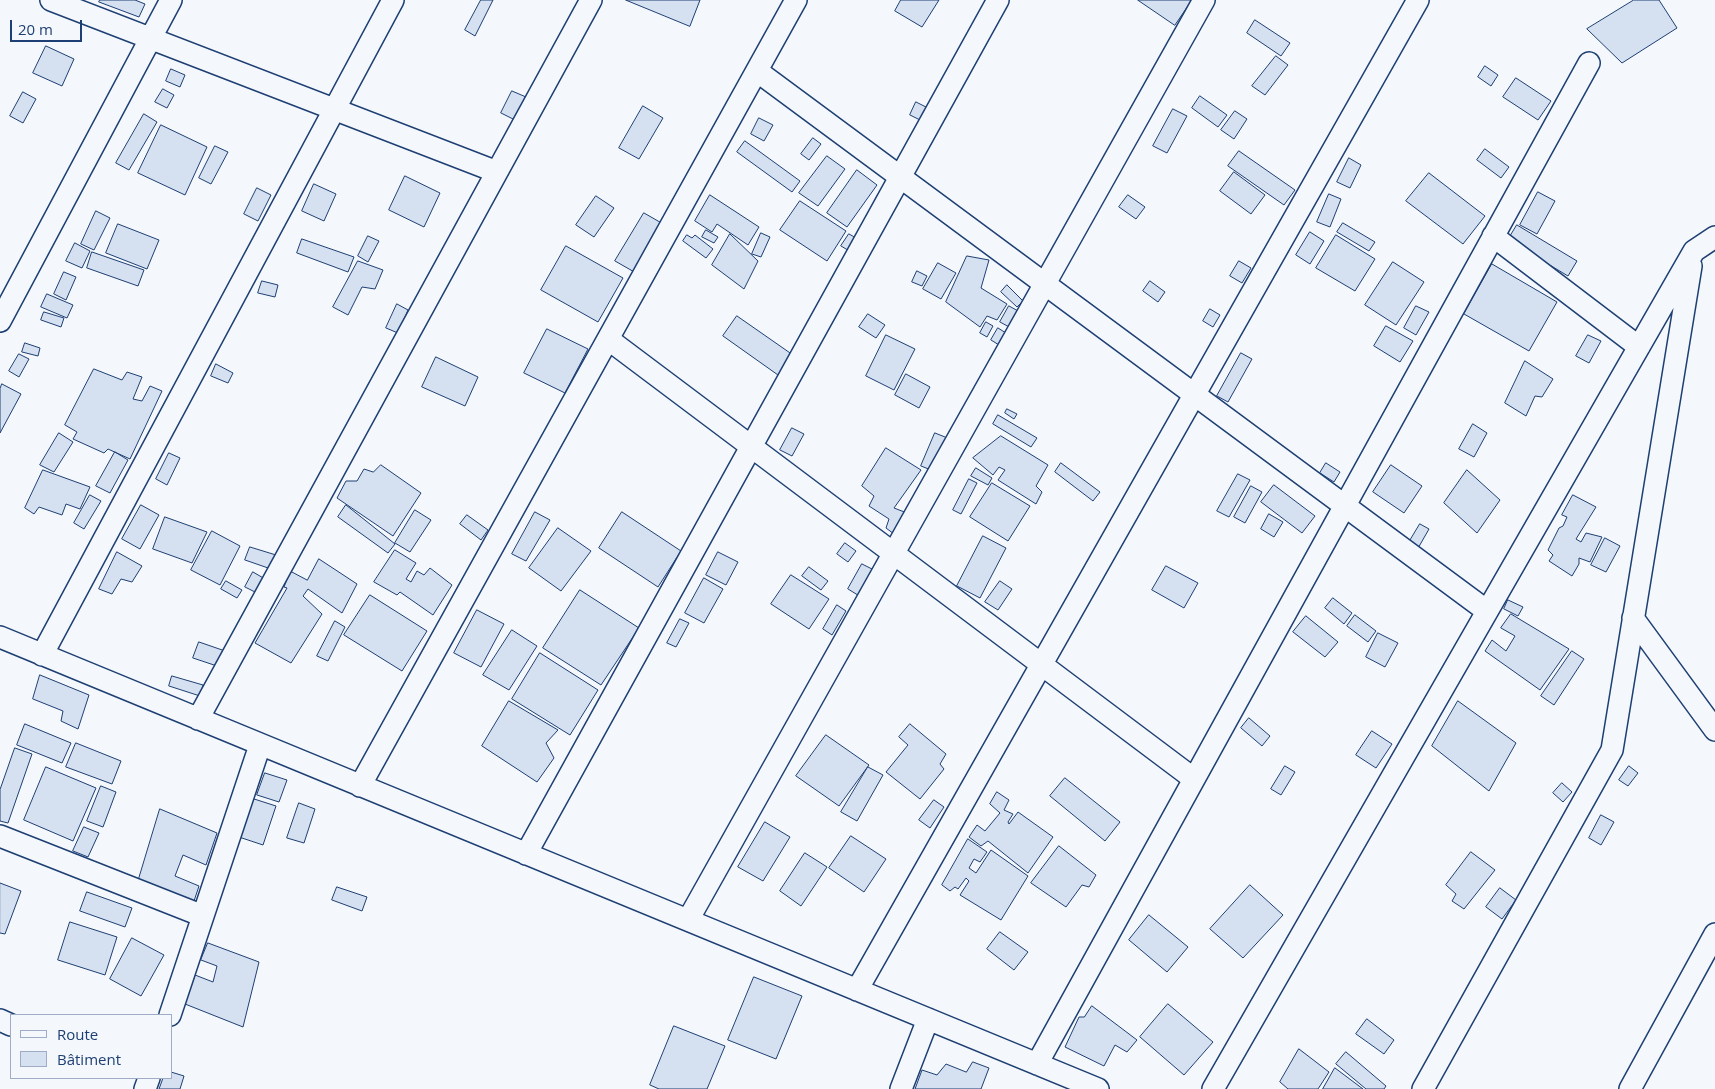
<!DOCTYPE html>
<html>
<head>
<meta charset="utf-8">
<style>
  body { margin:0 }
  #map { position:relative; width:1715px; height:1089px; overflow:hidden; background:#f4f7fb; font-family:"Open Sans",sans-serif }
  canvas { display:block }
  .legend { position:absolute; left:10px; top:1014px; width:162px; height:65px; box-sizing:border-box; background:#f4f7fb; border:1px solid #9eadc5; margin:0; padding:6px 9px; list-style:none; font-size:15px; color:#1d3f73 }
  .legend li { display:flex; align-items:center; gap:10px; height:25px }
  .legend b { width:25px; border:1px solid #9eadc5 }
  .scale { position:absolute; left:10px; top:20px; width:72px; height:22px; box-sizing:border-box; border:2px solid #1d3f73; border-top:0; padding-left:6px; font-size:15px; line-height:18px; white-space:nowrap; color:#1d3f73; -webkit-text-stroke:4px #f4f7fb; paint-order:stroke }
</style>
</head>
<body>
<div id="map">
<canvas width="1715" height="1089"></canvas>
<ul class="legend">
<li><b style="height:6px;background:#f4f7fb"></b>Route</li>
<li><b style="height:14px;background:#d5e0f0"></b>Bâtiment</li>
</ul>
<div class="scale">20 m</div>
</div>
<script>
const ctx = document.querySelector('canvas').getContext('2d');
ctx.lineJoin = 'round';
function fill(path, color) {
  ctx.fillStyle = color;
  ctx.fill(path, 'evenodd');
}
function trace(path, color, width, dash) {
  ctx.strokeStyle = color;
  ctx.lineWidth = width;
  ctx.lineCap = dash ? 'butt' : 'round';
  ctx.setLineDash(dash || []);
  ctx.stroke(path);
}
const building = new Path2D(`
  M 100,0 L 135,0 L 145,4 L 139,17 L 99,2 Z
  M 481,0 L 493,0 L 475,36 L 465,30 Z
  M 626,0 L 700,0 L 690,26 Z
  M 901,0 L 939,0 L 922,27 L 895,11 Z
  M 1138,0 L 1192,0 L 1175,25 Z
  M 1634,0 L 1659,0 L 1677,28 L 1622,63 L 1587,29 Z
  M 1255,20 L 1290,43 L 1281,56 L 1247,33 Z
  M 46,46 L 74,59 L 62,86 L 33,73 Z
  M 1276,56 L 1288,65 L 1265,95 L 1252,86 Z
  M 1485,66 L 1498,75 L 1491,86 L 1478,77 Z
  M 171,69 L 185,75 L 180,87 L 166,81 Z
  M 1516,78 L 1551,101 L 1538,120 L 1503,97 Z
  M 163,89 L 174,95 L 167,108 L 155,102 Z
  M 512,91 L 526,97 L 515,120 L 501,113 Z
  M 23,92 L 36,99 L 23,123 L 10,116 Z
  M 1200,96 L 1227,115 L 1218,127 L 1192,108 Z
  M 916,102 L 928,108 L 922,121 L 910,115 Z
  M 643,106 L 663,118 L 639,159 L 619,148 Z
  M 1173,109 L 1187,116 L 1167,153 L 1153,146 Z
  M 1235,111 L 1247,119 L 1234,139 L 1221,130 Z
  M 144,114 L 157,122 L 129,170 L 116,163 Z
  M 759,118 L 773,125 L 764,141 L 751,134 Z
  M 161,125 L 207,147 L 185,195 L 138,173 Z
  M 813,138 L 821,144 L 809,160 L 801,154 Z
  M 745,141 L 800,181 L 792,192 L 737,152 Z
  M 215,146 L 228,152 L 211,184 L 199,178 Z
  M 1485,149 L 1509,167 L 1501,178 L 1477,160 Z
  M 1239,151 L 1295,190 L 1284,205 L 1228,166 Z
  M 827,156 L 845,169 L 818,206 L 799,193 Z
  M 1349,158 L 1361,165 L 1350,188 L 1337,182 Z
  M 857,170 L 877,185 L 847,227 L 827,213 Z
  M 1234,172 L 1265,195 L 1251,214 L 1220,191 Z
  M 1429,173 L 1485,216 L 1463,244 L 1406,201 Z
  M 405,176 L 440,193 L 424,227 L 389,210 Z
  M 314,184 L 336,194 L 324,221 L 302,211 Z
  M 257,188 L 271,195 L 258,221 L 244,214 Z
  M 1538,192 L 1555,201 L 1537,234 L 1520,225 Z
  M 1329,194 L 1341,199 L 1330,227 L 1317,222 Z
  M 710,195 L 759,227 L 748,245 L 717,224 L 712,232 L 695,221 Z
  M 1128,195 L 1145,207 L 1136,219 L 1119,207 Z
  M 596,196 L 614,208 L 594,237 L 576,225 Z
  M 800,201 L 846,231 L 827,261 L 780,230 Z
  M 96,211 L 110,218 L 94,250 L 81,244 Z
  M 644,213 L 665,225 L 636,273 L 615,261 Z
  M 1343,223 L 1375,242 L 1369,251 L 1337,232 Z
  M 118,224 L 159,240 L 147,269 L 106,253 Z
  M 1517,225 L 1577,261 L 1568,276 L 1508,240 Z
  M 706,230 L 718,237 L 714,243 L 702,237 Z
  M 1310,232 L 1324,241 L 1310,264 L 1296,255 Z
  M 761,233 L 770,237 L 761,257 L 752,254 Z
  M 730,234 L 758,261 L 744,289 L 712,265 Z
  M 849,234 L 858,239 L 851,252 L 841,246 Z
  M 687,235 L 692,238 L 695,235 L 713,249 L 706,258 L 683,241 Z
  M 1336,235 L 1375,259 L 1355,291 L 1316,268 Z
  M 368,236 L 379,241 L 368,262 L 358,256 Z
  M 302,239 L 354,257 L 348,272 L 297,253 Z
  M 75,243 L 90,251 L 82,268 L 66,261 Z
  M 566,246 L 623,278 L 598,322 L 541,290 Z
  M 92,252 L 144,270 L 138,286 L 87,268 Z
  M 967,256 L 989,260 L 981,288 L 1007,304 L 997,320 L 987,316 L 980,327 L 946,302 Z
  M 358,261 L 383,270 L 375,289 L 362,287 L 348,315 L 333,307 Z
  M 1239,261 L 1251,268 L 1242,283 L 1230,276 Z
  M 1393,262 L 1424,282 L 1396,325 L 1365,305 Z
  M 938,263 L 956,273 L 941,299 L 923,289 Z
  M 1492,264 L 1557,302 L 1529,351 L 1464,314 Z
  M 917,271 L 927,276 L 922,286 L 912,282 Z
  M 64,272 L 76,277 L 66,300 L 54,294 Z
  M 262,281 L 278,285 L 275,297 L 258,293 Z
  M 1150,281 L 1165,292 L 1158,302 L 1143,291 Z
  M 1007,285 L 1023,301 L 1017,307 L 1001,292 Z
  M 47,294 L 73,305 L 67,318 L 41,307 Z
  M 397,304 L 408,310 L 398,333 L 386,328 Z
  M 1009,306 L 1020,312 L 1011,328 L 1000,322 Z
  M 1416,306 L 1429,312 L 1416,335 L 1404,328 Z
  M 1210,309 L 1220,315 L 1213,327 L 1203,321 Z
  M 44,312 L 64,318 L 61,327 L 41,320 Z
  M 868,314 L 885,325 L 876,338 L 859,327 Z
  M 737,316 L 793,355 L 778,375 L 723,336 Z
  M 986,322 L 993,326 L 987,337 L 980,333 Z
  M 1386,326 L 1413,341 L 1400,362 L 1374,346 Z
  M 998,328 L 1006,333 L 999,345 L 991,340 Z
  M 547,329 L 588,349 L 565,393 L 524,373 Z
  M 886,335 L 915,349 L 894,390 L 866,376 Z
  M 1588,335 L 1601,341 L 1589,363 L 1576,356 Z
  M 25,343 L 40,348 L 38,356 L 22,352 Z
  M 1241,353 L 1252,359 L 1228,402 L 1217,396 Z
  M 19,354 L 29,359 L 19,377 L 9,371 Z
  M 436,357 L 478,377 L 465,406 L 422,387 Z
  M 1525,361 L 1553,379 L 1542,397 L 1535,396 L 1526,416 L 1505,403 Z
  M 216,364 L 233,373 L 228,383 L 211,376 Z
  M 94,369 L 122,380 L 127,372 L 142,377 L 133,399 L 142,401 L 150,386 L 162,391 L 130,459 L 108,449 L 104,453 L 73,439 L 77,432 L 65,425 Z
  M 906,374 L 930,387 L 919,408 L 895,395 Z
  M 2,384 L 21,394 L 0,433 L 0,389 Z
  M 1007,409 L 1017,414 L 1014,419 L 1005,413 Z
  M 998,415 L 1037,438 L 1031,447 L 993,424 Z
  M 1473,424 L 1487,433 L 1474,457 L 1459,449 Z
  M 792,428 L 804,434 L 792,456 L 780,450 Z
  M 59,433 L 73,442 L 54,472 L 40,465 Z
  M 935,433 L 950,439 L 936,472 L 921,466 Z
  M 1001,436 L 1048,465 L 1036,486 L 1042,492 L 1036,504 L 998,480 L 1005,470 L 999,467 L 993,475 L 973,458 Z
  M 886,448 L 921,470 L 894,508 L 907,513 L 894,534 L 886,528 L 889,519 L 869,506 L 874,496 L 862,486 Z
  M 115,452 L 128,460 L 110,493 L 96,486 Z
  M 169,453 L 180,458 L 167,485 L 156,479 Z
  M 1061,463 L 1100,492 L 1093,501 L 1055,472 Z
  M 1326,463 L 1340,472 L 1334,482 L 1320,473 Z
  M 381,465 L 421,493 L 393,536 L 337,498 L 346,481 L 357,481 L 364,469 L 373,472 Z
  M 1391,465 L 1422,486 L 1404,513 L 1373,492 Z
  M 976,468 L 992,478 L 988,485 L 971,476 Z
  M 43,470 L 90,487 L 80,509 L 66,504 L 62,515 L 39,507 L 34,514 L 25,508 Z
  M 1467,470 L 1500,500 L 1477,533 L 1444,503 Z
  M 1238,474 L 1250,480 L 1229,517 L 1217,511 Z
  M 969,479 L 977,483 L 961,514 L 953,510 Z
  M 992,483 L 1030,506 L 1008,541 L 970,517 Z
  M 1274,485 L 1315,516 L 1302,533 L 1261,502 Z
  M 1251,486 L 1262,492 L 1245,523 L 1234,517 Z
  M 90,495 L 101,501 L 84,529 L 74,523 Z
  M 1573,495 L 1596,507 L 1576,539 L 1581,542 L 1586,533 L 1602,537 L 1590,562 L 1579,558 L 1579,564 L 1572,576 L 1549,561 L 1553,555 L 1548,550 L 1559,528 L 1563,526 L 1567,517 L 1562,515 Z
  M 141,505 L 159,515 L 140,549 L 122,539 Z
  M 346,505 L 395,544 L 388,553 L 338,517 Z
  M 415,510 L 431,520 L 410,552 L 395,543 Z
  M 535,512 L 550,520 L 526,561 L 512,554 Z
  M 622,512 L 681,551 L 658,587 L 599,548 Z
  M 1269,514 L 1283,522 L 1274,537 L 1261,529 Z
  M 467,515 L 488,530 L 481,540 L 460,524 Z
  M 165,517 L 207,532 L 192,563 L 153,549 Z
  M 1420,524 L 1429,529 L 1417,550 L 1408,544 Z
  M 558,528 L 591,551 L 561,591 L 529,568 Z
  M 212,531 L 240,546 L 220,585 L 191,570 Z
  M 983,536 L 1006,548 L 980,598 L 957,586 Z
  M 1605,538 L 1620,546 L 1606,572 L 1591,565 Z
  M 845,543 L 856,551 L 848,562 L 837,554 Z
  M 250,547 L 276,555 L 271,569 L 245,560 Z
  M 395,550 L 416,563 L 406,579 L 411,582 L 417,571 L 424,575 L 430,568 L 452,585 L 433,615 L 400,592 L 397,595 L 374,582 Z
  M 117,552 L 142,566 L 132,582 L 121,579 L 112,594 L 99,589 Z
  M 718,552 L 738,562 L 726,585 L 706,575 Z
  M 319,559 L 357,584 L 342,613 L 308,589 L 303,596 L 322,614 L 291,663 L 255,643 L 287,588 L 284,587 L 290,571 L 307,580 Z
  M 862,564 L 876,571 L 861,597 L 848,589 Z
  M 1166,566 L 1198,583 L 1184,608 L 1152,590 Z
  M 809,567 L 828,581 L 821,590 L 802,576 Z
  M 253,572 L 265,579 L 257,593 L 245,587 Z
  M 791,575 L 829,599 L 809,629 L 771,604 Z
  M 704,578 L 723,589 L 704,623 L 685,613 Z
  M 226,581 L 242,590 L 237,598 L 221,589 Z
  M 1000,581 L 1012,589 L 998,610 L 985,602 Z
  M 580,590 L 639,628 L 601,685 L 543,648 Z
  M 370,595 L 427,631 L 402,671 L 344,635 Z
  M 1333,598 L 1352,613 L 1344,624 L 1325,608 Z
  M 1508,600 L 1523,607 L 1518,616 L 1504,609 Z
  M 837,605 L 846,611 L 832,635 L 823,629 Z
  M 477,610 L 504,624 L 481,667 L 454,653 Z
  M 1511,614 L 1569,649 L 1540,690 L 1485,651 L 1492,640 L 1506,651 L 1515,636 L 1501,628 Z
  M 1355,615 L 1376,631 L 1368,642 L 1347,626 Z
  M 1306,616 L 1338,642 L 1325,657 L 1293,632 Z
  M 680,619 L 689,623 L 676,647 L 667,643 Z
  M 335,621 L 345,627 L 328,661 L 317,656 Z
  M 512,630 L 537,646 L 509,690 L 483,675 Z
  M 1378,633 L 1398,643 L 1385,667 L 1366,657 Z
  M 199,642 L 228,652 L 223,668 L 193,658 Z
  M 1572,651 L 1584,659 L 1554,705 L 1541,696 Z
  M 540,653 L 598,690 L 570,735 L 512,699 Z
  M 40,675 L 89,695 L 78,729 L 61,721 L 63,711 L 33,699 Z
  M 172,676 L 203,685 L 200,696 L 169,686 Z
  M 509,701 L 558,730 L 546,743 L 554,758 L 537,782 L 482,746 Z
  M 1458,701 L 1516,743 L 1489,791 L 1432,746 Z
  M 1249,718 L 1270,736 L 1262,746 L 1241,728 Z
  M 25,724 L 71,743 L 62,763 L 17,745 Z
  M 910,724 L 946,754 L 940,764 L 944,769 L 920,799 L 886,772 L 908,745 L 899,737 Z
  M 1372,731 L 1392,744 L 1376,768 L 1356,755 Z
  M 826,735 L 869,765 L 839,806 L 796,776 Z
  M 76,743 L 121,761 L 112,784 L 66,767 Z
  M 15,748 L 32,754 L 8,823 L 0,821 L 0,790 Z
  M 1285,766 L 1295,772 L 1281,795 L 1271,789 Z
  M 1629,766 L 1638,773 L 1628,786 L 1619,780 Z
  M 46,767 L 96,788 L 73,841 L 24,820 Z
  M 868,767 L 883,775 L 857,821 L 841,812 Z
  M 265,773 L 287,780 L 279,802 L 257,795 Z
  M 1065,778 L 1120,822 L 1105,841 L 1050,796 Z
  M 1562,783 L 1572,792 L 1563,802 L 1553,793 Z
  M 101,786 L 116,792 L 103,827 L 87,821 Z
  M 997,792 L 1009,800 L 1004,810 L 1013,814 L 1008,822 L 1009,824 L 1018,812 L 1053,837 L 1028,873 L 988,841 L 981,846 L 969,837 L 977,825 L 985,831 L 1000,813 L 990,804 Z
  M 251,798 L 276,806 L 263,845 L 239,837 Z
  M 934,800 L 944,807 L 930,828 L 919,820 Z
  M 299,803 L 315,809 L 304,843 L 287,838 Z
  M 160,809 L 217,833 L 206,865 L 183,855 L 175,876 L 199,886 L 193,904 L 138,882 Z
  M 1601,815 L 1614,822 L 1601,845 L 1589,838 Z
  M 765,822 L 790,837 L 763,881 L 738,867 Z
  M 84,827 L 99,833 L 88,857 L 73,851 Z
  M 851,836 L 886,859 L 864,892 L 829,868 Z
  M 968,839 L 987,852 L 980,862 L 974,859 L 969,868 L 976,873 L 991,850 L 1028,876 L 1001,920 L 960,895 L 969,881 L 966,878 L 958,889 L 955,887 L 950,891 L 942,885 Z
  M 1059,846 L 1096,875 L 1089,887 L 1082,885 L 1066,907 L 1031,883 Z
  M 1471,852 L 1495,870 L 1464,909 L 1452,901 L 1456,894 L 1446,885 Z
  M 805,853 L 827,867 L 801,906 L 780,891 Z
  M 0,883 L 21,891 L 5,934 L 0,933 Z
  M 1250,885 L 1283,915 L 1243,958 L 1210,929 Z
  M 337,887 L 367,897 L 362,911 L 332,900 Z
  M 1500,888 L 1516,900 L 1502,919 L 1486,907 Z
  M 87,892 L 132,908 L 125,927 L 80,911 Z
  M 1149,915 L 1188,947 L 1167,972 L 1129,940 Z
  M 70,922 L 117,937 L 105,975 L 58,960 Z
  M 1000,932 L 1028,952 L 1014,970 L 987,949 Z
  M 132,938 L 164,955 L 141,996 L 110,979 Z
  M 208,943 L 259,962 L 243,1027 L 185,1004 L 195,975 L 213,982 L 217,966 L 201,960 Z
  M 754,977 L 802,996 L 776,1059 L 728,1040 Z
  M 1168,1004 L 1213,1042 L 1184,1075 L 1140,1037 Z
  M 1092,1006 L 1137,1040 L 1127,1052 L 1115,1045 L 1104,1066 L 1065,1047 L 1079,1017 L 1084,1017 Z
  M 1367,1019 L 1394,1040 L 1384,1054 L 1356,1034 Z
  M 674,1026 L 725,1046 L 707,1089 L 659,1089 L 650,1085 Z
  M 1299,1049 L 1329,1072 L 1318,1089 L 1288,1089 L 1280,1082 Z
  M 1346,1052 L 1386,1086 L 1384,1089 L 1366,1089 L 1336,1064 Z
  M 973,1062 L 989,1068 L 981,1089 L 915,1089 L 922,1070 L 937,1075 L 946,1064 L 966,1072 Z
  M 1335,1068 L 1363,1089 L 1323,1089 Z
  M 171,1072 L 184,1076 L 180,1089 L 159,1089 L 163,1078 L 171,1078 Z`);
const minor = new Path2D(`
  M 51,0 L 497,172
  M 757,71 L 1487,611
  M 1493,236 L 1639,347
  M 0,321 L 171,0
  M 608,339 L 1194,779
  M 1633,618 L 1715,730
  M 0,637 L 1098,1089
  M 42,655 L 393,0
  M 198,719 L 591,0
  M 360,786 L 796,0
  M 0,836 L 203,916
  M 526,854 L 998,0
  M 688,920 L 1204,0
  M 857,990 L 1418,0
  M 170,1015 L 260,745
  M 0,1020 L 11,1025
  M 1037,1064 L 1589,63
  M 145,1089 L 149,1078
  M 901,1089 L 928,1019
  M 1213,1089 L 1694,251 L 1715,237
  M 1423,1089 L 1612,750 L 1691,266
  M 1630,1089 L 1715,934`);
fill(building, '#d5e0f0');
trace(building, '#1d3f73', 1);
trace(minor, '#1d3f73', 24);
trace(minor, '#f4f7fb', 21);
</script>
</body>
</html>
